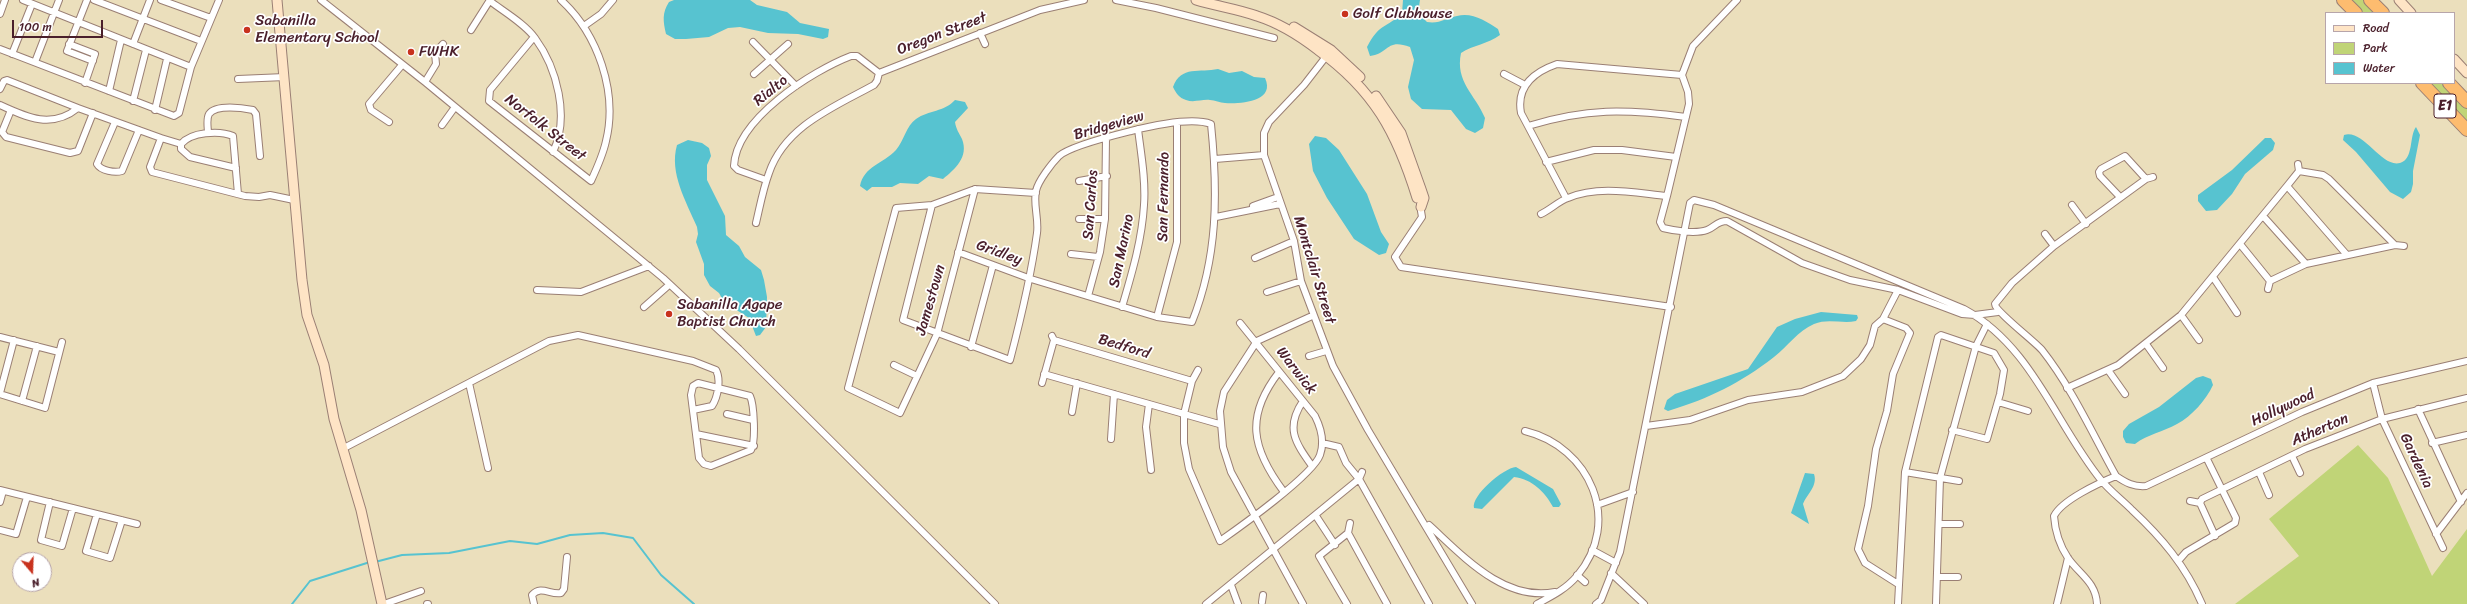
<!DOCTYPE html>
<html>
<head>
<meta charset="utf-8">
<style>
  body { margin:0 }
  #map { position:relative; width:2467px; height:604px; overflow:hidden; background:#ebdfbc; font-family:Sriracha,sans-serif }
  canvas { display:block }
  .legend { position:absolute; left:2325px; top:12px; width:130px; height:72px; box-sizing:border-box; background:#fff; border:1px solid #b7a5aa; margin:0; padding:5px 7px; list-style:none; font-size:12px; color:#4a1f2b }
  .legend li { display:flex; align-items:center; gap:8px; height:20px }
  .legend b { width:20px; border:1px solid #b7a5aa }
  .north { position:absolute; left:12px; top:552px; width:40px; height:40px; box-sizing:border-box; background:#fff; border:1px solid #b7a5aa; border-radius:50%; rotate:161deg; font-size:11px; font-weight:700; line-height:16px; text-align:center; color:#4a1f2b }
  .north::after { content:''; display:block; margin:auto; width:14px; height:18px; background:#c8321e; clip-path:polygon(50% 0,100% 100%,50% 72%,0 100%) }
  .scale { position:absolute; left:12px; top:20px; width:91px; height:18px; box-sizing:border-box; border:2px solid #4a1f2b; border-top:0; padding-left:5px; font-size:12px; line-height:14px; white-space:nowrap; color:#4a1f2b; -webkit-text-stroke:3px #fff; paint-order:stroke }
</style>
</head>
<body>
<div id="map">
<canvas width="2467" height="604"></canvas>
<ul class="legend">
<li><b style="height:5px;background:#fee4c5"></b>Road</li>
<li><b style="height:11px;background:#c0d477"></b>Park</li>
<li><b style="height:11px;background:#57c3d0"></b>Water</li>
</ul>
<div class="north">N</div>
<div class="scale">100 m</div>
</div>
<script>
const ctx = document.querySelector('canvas').getContext('2d');
ctx.lineJoin = 'round';
function fill(path, color) {
  ctx.fillStyle = color;
  ctx.fill(path, 'evenodd');
}
function trace(path, color, width, dash) {
  ctx.strokeStyle = color;
  ctx.lineWidth = width;
  ctx.lineCap = dash ? 'butt' : 'round';
  ctx.setLineDash(dash || []);
  ctx.stroke(path);
}
function drawText(font, color, halo, rows, align = 'center') {
  ctx.font = font + ' Sriracha,sans-serif';
  ctx.lineWidth = 3.5;
  ctx.setLineDash([]);
  ctx.textBaseline = 'middle';
  ctx.strokeStyle = halo;
  ctx.fillStyle = color;
  for (const [text, x, y, turn = 0] of rows) {
    ctx.save();
    ctx.translate(x, y);
    ctx.rotate((+turn || 0) * Math.PI / 180);
    ctx.textAlign = isNaN(turn) ? turn : align;
    if (halo) ctx.strokeText(text, 0, 0);
    ctx.fillText(text, 0, 0);
    ctx.restore();
  }
}
const green = new Path2D(`
  M 2348,0 L 2366,0 L 2379,13 L 2361,13 Z
  M 2429,83 L 2445,83 L 2467,106 L 2467,123 Z
  M 2358,445 L 2388,478 L 2432,576 L 2467,529 L 2467,604 L 2235,604 L 2299,556 L 2269,519 Z`);
const water = new Path2D(`
  M 674,0 L 750,0 L 757,5 L 787,12 L 800,23 L 829,29 L 828,37 L 823,39 L 798,34 L 768,33 L 740,27 L 728,28 L 709,37 L 686,39 L 675,39 L 666,34 C 663,21 662,13 669,2 Z
  M 1403,0 L 1420,0 L 1418,13 L 1427,22 C 1440,24 1446,18 1457,16 C 1472,12 1486,21 1498,29 L 1500,35 C 1488,44 1473,45 1461,53 C 1455,82 1475,94 1485,118 L 1483,128 L 1475,133 L 1466,129 L 1451,110 L 1422,109 L 1411,99 L 1408,87 L 1414,60 L 1410,47 C 1386,38 1389,54 1370,56 L 1367,47 C 1380,22 1386,29 1402,13 Z
  M 1218,69 L 1229,73 L 1242,71 L 1254,77 L 1265,78 C 1276,102 1240,104 1225,103 C 1220,103 1215,100 1210,100 C 1202,99 1194,103 1186,100 C 1179,98 1176,93 1173,87 C 1181,65 1200,73 1218,69 Z
  M 955,100 L 965,102 L 968,108 L 955,122 C 956,129 959,133 962,139 C 969,157 955,169 943,179 L 929,176 L 918,184 L 900,183 L 892,187 L 872,187 L 867,191 L 860,186 C 864,166 883,164 896,150 C 904,141 906,126 916,119 C 929,110 944,112 955,100 Z
  M 2416,127 L 2420,135 L 2413,171 L 2413,184 L 2411,192 L 2403,199 L 2390,192 L 2356,152 L 2343,140 L 2344,135 C 2364,129 2381,168 2400,163 C 2414,159 2409,136 2416,127 Z
  M 1315,136 L 1326,138 L 1339,150 L 1367,194 L 1381,232 L 1389,244 L 1386,253 L 1379,255 L 1354,239 L 1327,198 L 1313,171 L 1309,144 Z
  M 2265,138 L 2271,138 L 2275,143 L 2273,150 L 2245,174 L 2232,194 L 2217,210 L 2206,211 L 2198,201 L 2198,195 L 2232,170 Z
  M 688,140 L 702,143 L 709,148 L 711,156 L 707,165 L 707,180 L 725,216 L 726,235 L 739,246 L 745,257 L 761,270 L 764,280 L 767,297 L 766,327 L 760,335 L 756,336 L 749,318 L 724,302 L 719,293 L 710,286 L 704,275 L 704,264 L 696,242 L 698,234 L 697,227 C 686,201 669,173 677,145 Z
  M 1821,312 L 1857,315 L 1858,318 L 1856,321 C 1842,324 1828,318 1814,324 C 1798,331 1788,346 1774,357 C 1739,384 1710,398 1668,411 L 1664,409 L 1667,400 L 1675,394 L 1748,369 L 1777,327 L 1795,319 Z
  M 2203,376 L 2211,379 L 2213,385 C 2206,400 2192,416 2177,424 C 2163,432 2148,434 2135,444 L 2126,443 L 2123,437 L 2123,431 L 2129,424 L 2159,407 L 2196,378 Z
  M 1516,467 L 1553,489 L 1561,504 L 1559,507 L 1553,507 C 1545,492 1532,479 1514,477 L 1482,509 L 1474,508 C 1471,496 1503,468 1516,467 Z
  M 1805,473 L 1814,474 C 1818,486 1807,494 1803,504 L 1809,524 L 1791,513 Z`);
const stream = new Path2D(`
  M 375,562 L 402,555 L 449,553 L 510,541 L 537,544 L 570,535 L 603,533 L 633,538 L 661,575 L 694,604
  M 292,604 L 310,581 L 370,562`);
const street = new Path2D(`
  M 23,0 L 191,67
  M 87,0 L 67,51 L 93,61
  M 94,0 L 201,41
  M 161,0 L 211,18
  M 321,0 L 425,82 L 663,278 L 739,349 L 995,604
  M 1116,0 L 1156,8 L 1274,38
  M 490,1 C 504,12 524,23 535,38 C 557,68 570,117 553,152
  M 0,14 L 5,0
  M 584,26 L 601,14 L 613,0
  M 471,30 L 490,0
  M 980,33 L 985,44
  M 534,37 L 490,90 L 489,101 L 591,181 C 597,168 603,155 606,141 C 618,92 598,34 561,0
  M 753,42 L 796,86
  M 69,44 L 95,54 L 85,83
  M 133,44 L 150,0
  M 0,49 L 174,116 L 179,113 L 191,67 L 219,0
  M 12,54 L 32,4
  M 1328,54 L 1304,85 L 1269,122 L 1264,133 L 1264,155 L 1294,241 L 1301,281 L 1333,366 L 1368,430 L 1472,604
  M 35,62 L 59,0
  M 879,73 L 1040,10 L 1084,0
  M 754,74 L 788,44
  M 1504,74 L 1525,85
  M 1682,75 L 1693,46 L 1737,0
  M 238,79 L 285,77
  M 425,82 L 436,64 L 435,53 L 443,44
  M 0,89 L 4,81 L 7,80 L 78,108
  M 109,91 L 121,40
  M 133,101 L 146,50
  M 0,105 C 28,118 52,129 78,108 L 161,138
  M 11,110 L 2,132 L 6,137 L 70,153 L 78,151 L 93,113
  M 155,110 L 167,59
  M 115,122 L 97,164 C 101,171 115,173 122,171 L 139,130
  M 389,122 L 371,110 L 369,104 L 402,65
  M 442,125 L 455,107
  M 1528,126 C 1587,108 1625,109 1686,117
  M 208,133 C 208,128 206,119 209,114 C 216,104 243,108 253,110 L 256,114 L 260,156
  M 181,144 L 181,149 L 190,157 L 236,168
  M 1215,159 L 1264,155
  M 1546,162 L 1594,150 L 1622,150 L 1676,157
  M 2299,171 L 2323,175 L 2329,179 L 2395,245
  M 2153,177 L 2146,179 L 2054,246 L 2012,283 L 1995,304 C 1995,311 2034,341 2042,350 C 2072,388 2093,435 2116,476 C 2126,483 2134,487 2146,486 L 2302,412 L 2373,383 L 2467,361
  M 766,180 L 738,170 L 734,166 C 736,119 812,71 851,56 L 857,56 L 879,73
  M 1079,181 L 1107,176
  M 2287,186 L 2347,255
  M 975,189 L 937,334 L 900,413 L 848,388 L 896,208 L 932,205 L 975,189 L 1036,193
  M 238,194 L 233,136 C 219,130 191,132 181,144 L 161,138 L 150,167 L 152,172 L 245,196 L 259,197 L 270,195 L 294,200
  M 1667,196 L 1660,222 L 1663,228 C 1675,231 1696,234 1707,230 C 1715,227 1717,221 1727,221 L 1802,263 L 1850,280 L 1898,290 L 1962,314 L 1975,315 L 1998,312
  M 2120,197 L 2100,176 L 2099,172 L 2101,169 L 2125,156 L 2146,179
  M 932,205 L 903,320 L 1010,360 C 1021,318 1031,277 1037,233 C 1039,219 1033,204 1036,191 C 1038,181 1052,163 1059,156 C 1070,146 1115,135 1131,131 C 1151,126 1192,117 1211,124 C 1218,193 1218,257 1192,322 L 1157,317 L 1031,279 L 958,252
  M 1420,205 L 1422,217 L 1395,257 L 1401,267 L 1671,307
  M 2072,205 L 2086,224
  M 1253,206 L 1278,197
  M 1541,214 C 1551,209 1559,201 1568,198 C 1599,185 1635,193 1667,196 L 1689,104 L 1688,92 L 1682,75 L 1557,64 C 1534,72 1516,86 1521,113 L 1566,198
  M 2263,216 L 2306,264
  M 1216,217 L 1280,204
  M 1079,219 L 1105,219
  M 756,223 C 760,206 763,189 769,173 C 785,126 834,107 874,85 L 877,81 L 879,73
  M 2045,234 L 2054,246
  M 2240,244 L 2270,281
  M 1071,254 L 1098,257
  M 1255,258 L 1294,241
  M 2213,277 L 2237,313
  M 2268,289 L 2270,281 L 2306,264 L 2395,245 L 2404,246
  M 537,290 L 581,292 L 649,266
  M 1267,292 L 1301,281
  M 1088,296 L 1100,252 L 1105,219 L 1106,138
  M 644,307 L 669,285
  M 1122,307 C 1132,273 1142,240 1144,205 C 1146,180 1141,154 1138,129
  M 2181,315 L 2199,340
  M 1157,317 L 1177,242 L 1177,123
  M 1883,319 L 1906,328 L 1910,333 L 1893,374 L 1887,411 L 1876,449 L 1868,506 L 1858,549 L 1865,563 L 1898,584
  M 1052,336 L 1054,340 L 1192,381
  M 0,337 L 59,352
  M 2146,344 L 2163,368
  M 971,347 L 993,265
  M 1309,356 L 1326,351
  M 894,365 L 917,376
  M 1198,370 L 1192,381 L 1184,414 L 1184,443 L 1189,469 L 1220,541 C 1240,527 1313,475 1320,455 C 1325,441 1321,428 1315,416 L 1240,323
  M 2108,370 L 2125,394
  M 1279,372 C 1245,416 1251,448 1284,492
  M 1044,374 L 1219,424
  M 469,383 L 488,468
  M 698,383 L 750,396 C 754,404 756,442 751,450 L 711,466 L 704,464 L 699,458 L 691,395 L 693,386 Z
  M 1042,383 L 1054,340
  M 2373,383 L 2382,419 L 2443,548
  M 2067,388 L 2118,365 L 2181,315 L 2287,186 L 2299,171 L 2298,164
  M 0,393 L 14,340
  M 0,394 L 45,408 L 62,342
  M 22,401 L 37,346
  M 1303,401 C 1285,428 1295,442 1312,466
  M 1998,402 L 2028,411
  M 1149,404 L 1146,427 L 1151,470
  M 2418,409 L 2461,502
  M 1072,412 L 1077,383
  M 727,414 L 753,420
  M 1646,426 L 1690,420 L 1748,400 L 1802,392 L 1843,376 L 1861,359 L 1870,345 L 1875,326 L 1883,319 L 1898,290
  M 1525,431 C 1590,447 1623,521 1577,576 C 1566,589 1552,596 1537,604
  M 696,434 L 754,446
  M 1111,439 L 1114,394
  M 1322,443 L 1339,447 L 1346,463 L 1359,479 L 1429,604
  M 2432,443 L 2467,435
  M 344,448 L 549,341 L 578,335 L 693,361 L 716,370 C 721,379 718,397 712,406 L 693,410
  M 2292,456 L 2300,473
  M 1905,472 L 1959,481
  M 2259,472 L 2269,495
  M 0,490 L 137,524
  M 2190,501 L 2200,503 L 2202,499 L 2305,449 L 2382,419 L 2467,398
  M 0,502 L 3,491
  M 50,502 L 41,540 L 62,546 L 73,508
  M 2200,503 L 2215,536
  M 1597,505 L 1633,492
  M 97,514 L 86,551 L 110,558 L 122,520
  M 1316,516 L 1335,545
  M 1939,524 L 1960,524
  M 1429,525 C 1463,556 1504,602 1555,592
  M 0,530 L 16,534 L 27,497
  M 1348,533 L 1350,523
  M 2436,534 L 2467,493
  M 1592,550 L 1616,563
  M 2179,560 L 2186,552 L 2235,523 L 2236,518 L 2207,459
  M 1611,573 L 1644,604
  M 1577,575 L 1585,582
  M 1937,577 L 1958,577
  M 1231,585 L 1238,604
  M 1262,602 L 1263,595
  M 384,604 L 421,591
  M 427,604 L 428,604
  M 534,604 L 532,595 C 541,585 550,595 561,593 L 564,589 L 567,557
  M 1206,604 L 1359,479 L 1362,472
  M 1303,604 L 1231,472 L 1223,447 L 1220,411 L 1224,392 L 1257,341 L 1312,316
  M 1347,604 L 1319,556 L 1348,533 L 1387,604
  M 1596,604 L 1601,600 L 1620,552 L 1690,203 L 1694,200 L 1714,205 L 1964,309 C 2032,346 2055,423 2101,480 C 2110,491 2122,500 2132,510 C 2161,537 2186,566 2202,604
  M 1898,604 L 1905,472 L 1938,337 L 1941,335 L 1994,353 L 2004,370 L 2000,394 L 1987,439 L 1952,430
  M 1936,604 L 1940,478 L 1976,346 L 1987,324
  M 2057,604 L 2068,558
  M 2097,604 C 2096,582 2079,574 2068,558 C 2060,546 2055,530 2054,516 C 2062,500 2099,483 2116,476`);
const secondary = new Path2D(`
  M 277,0 L 302,280 L 307,315 L 324,365 L 334,419 L 361,510 L 382,604
  M 1196,0 C 1216,6 1238,9 1257,16 C 1279,23 1300,36 1318,50 C 1374,90 1397,133 1417,198
  M 2399,0 L 2411,13
  M 1294,27 L 1331,50 L 1360,77
  M 2454,59 L 2467,73
  M 1376,96 L 1401,133 L 1421,189 L 1424,198 L 1421,207`);
const highway = new Path2D(`
  M 2343,0 L 2356,13
  M 2370,0 L 2383,13
  M 2422,83 L 2467,130
  M 2449,83 L 2467,102`);
const markers = [
  [1345,14,4,"#c8321e"],
  [247,30,4,"#c8321e"],
  [411,52,4,"#c8321e"],
  [669,314,4,"#c8321e"]
];
const shields = [
  [2445,106,22]
];
const shieldNames = [
  ["E1",2445,106]
];
const poiNames = [
  ["Golf Clubhouse",1353,14],
  ["Sabanilla",255,21],
  ["Elementary School",255,38],
  ["FWHK",419,52],
  ["Sabanilla Agape",677,305],
  ["Baptist Church",677,322]
];
const streetNames = [
  ["Oregon Street",942,34,-21],
  ["Rialto",771,91,-39],
  ["Bridgeview",1109,126,-16],
  ["Norfolk Street",545,128,38],
  ["San Fernando",1164,197,-89],
  ["San Carlos",1091,205,-86],
  ["San Marino",1122,251,-78],
  ["Gridley",999,253,20],
  ["Montclair Street",1314,270,73],
  ["Jamestown",931,300,-74],
  ["Bedford",1124,347,17],
  ["Warwick",1296,371,52],
  ["Hollywood",2283,408,-25],
  ["Atherton",2320,430,-23],
  ["Gardenia",2416,461,65]
];
fill(green, '#c0d477');
fill(water, '#57c3d0');
trace(stream, '#57c3d0', 2);
trace(street, '#9a7f74', 8);
trace(secondary, '#9a7f74', 11);
trace(highway, '#9a7f74', 14);
trace(street, '#fff', 6);
trace(secondary, '#fee4c5', 9);
trace(highway, '#fdbc6f', 12);
for (const [x, y, r, color] of markers) {
  const dot = new Path2D();
  dot.arc(x, y, r, 0, 2 * Math.PI);
  ctx.fillStyle = color;
  ctx.fill(dot);
  trace(dot, '#fff', 1.5);
}
for (const [x, y, w] of shields) {
  const box = new Path2D();
  box.roundRect(x - w / 2, y - 12, w, 24, 3);
  ctx.fillStyle = '#fff';
  ctx.fill(box);
  trace(box, '#4a1f2b', 1);
}
drawText('bold 14px', '#4a1f2b', null, shieldNames);
drawText('15px', '#4a1f2b', '#fff', poiNames, 'left');
drawText('15px', '#4a1f2b', '#fff', streetNames);
</script>
</body>
</html>
